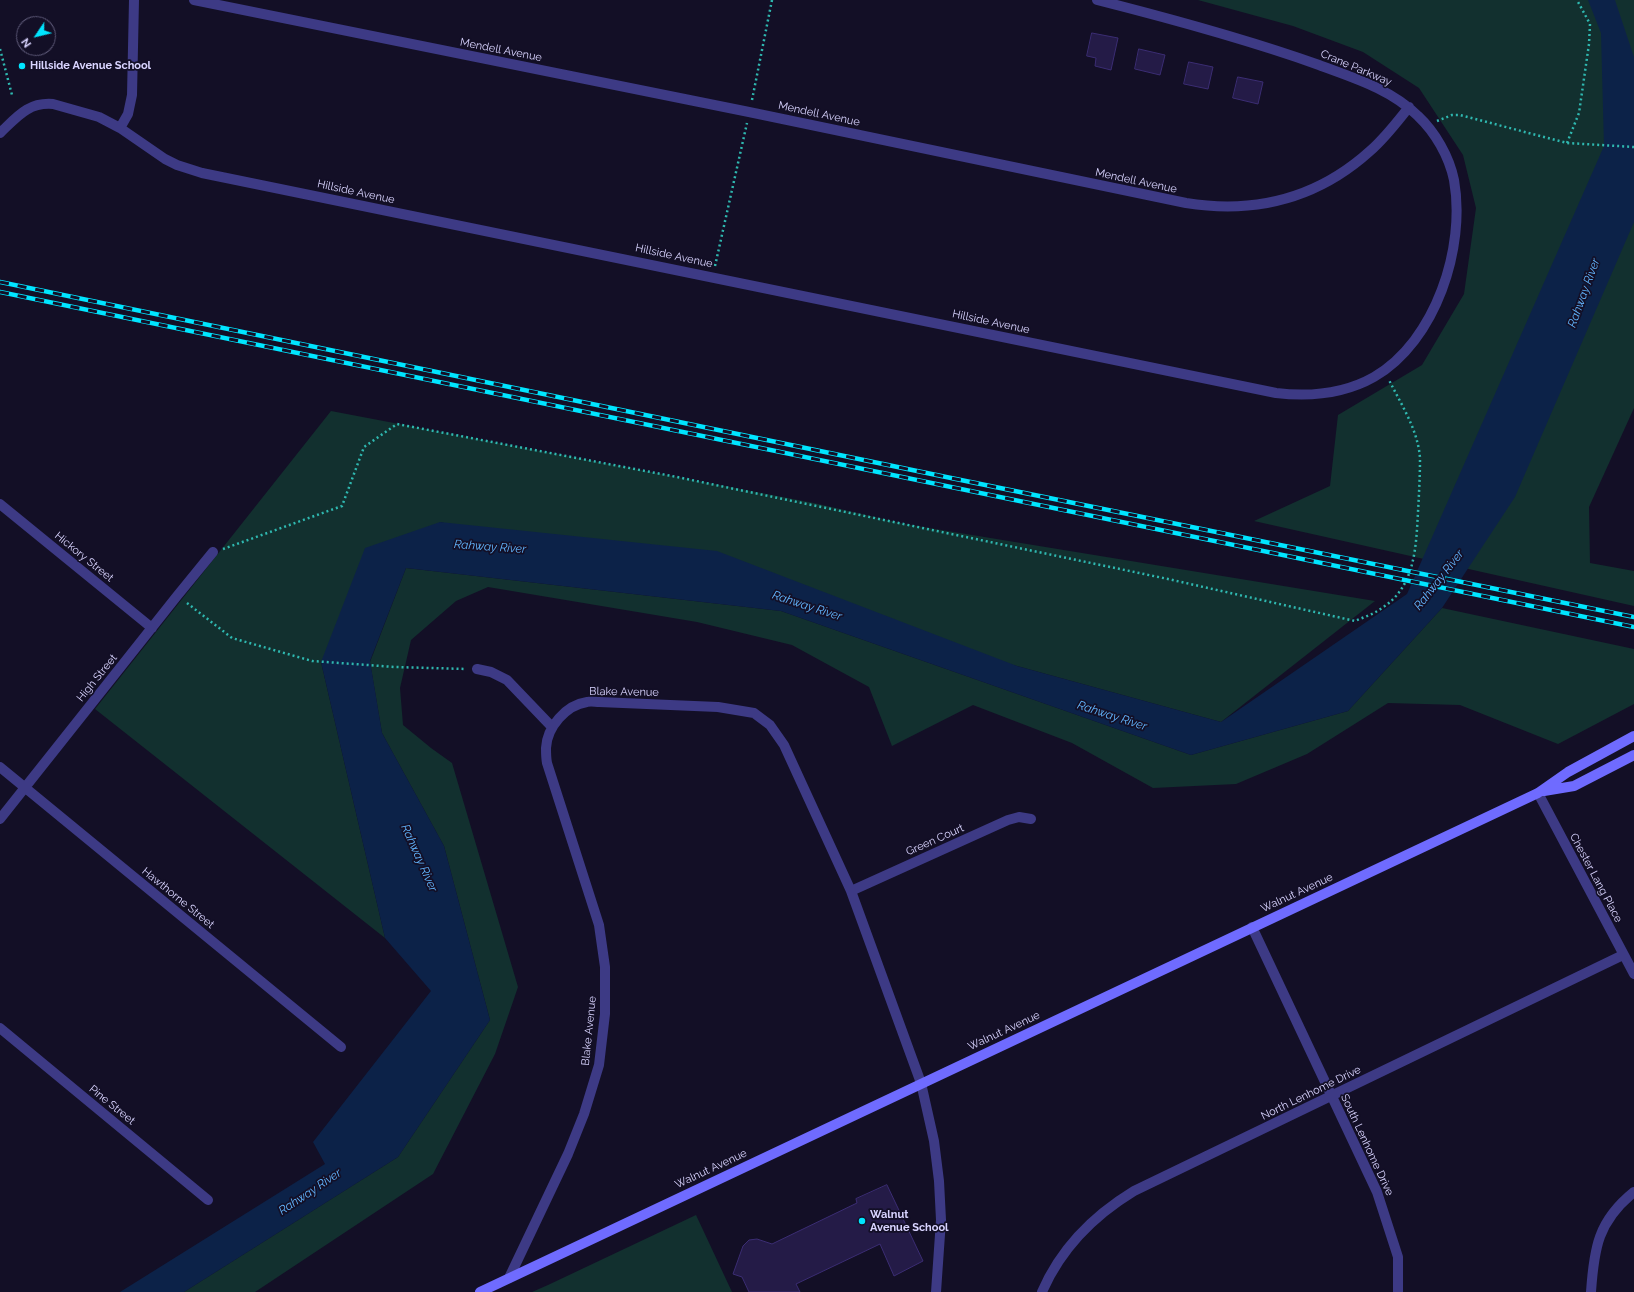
<!DOCTYPE html>
<html>
<head>
<meta charset="utf-8">
<style>
  body { margin:0 }
  #map { position:relative; width:1634px; height:1292px; overflow:hidden; background:#130f26; font-family:Raleway,sans-serif }
  canvas { display:block }
  .north { position:absolute; left:16px; top:16px; width:40px; height:40px; box-sizing:border-box; background:#130f26; border:1px solid #625e7d; border-radius:50%; rotate:235deg; font-size:11px; font-weight:700; line-height:16px; text-align:center; color:#d9d4ff }
  .north::after { content:''; display:block; margin:auto; width:14px; height:18px; background:#00e5ff; clip-path:polygon(50% 0,100% 100%,50% 72%,0 100%) }
</style>
</head>
<body>
<div id="map">
<canvas width="1634" height="1292"></canvas>
<div class="north">N</div>
</div>
<script>
const ctx = document.querySelector('canvas').getContext('2d');
ctx.lineJoin = 'round';
function fill(path, color) {
  ctx.fillStyle = color;
  ctx.fill(path, 'evenodd');
}
function trace(path, color, width, dash) {
  ctx.strokeStyle = color;
  ctx.lineWidth = width;
  ctx.lineCap = dash ? 'butt' : 'round';
  ctx.setLineDash(dash || []);
  ctx.stroke(path);
}
function drawText(font, color, halo, rows, align = 'center') {
  ctx.font = font + ' Raleway,sans-serif';
  ctx.lineWidth = 3.5;
  ctx.setLineDash([]);
  ctx.textBaseline = 'middle';
  ctx.strokeStyle = halo;
  ctx.fillStyle = color;
  for (const [text, x, y, turn = 0] of rows) {
    ctx.save();
    ctx.translate(x, y);
    ctx.rotate((+turn || 0) * Math.PI / 180);
    ctx.textAlign = isNaN(turn) ? turn : align;
    if (halo) ctx.strokeText(text, 0, 0);
    ctx.fillText(text, 0, 0);
    ctx.restore();
  }
}
const green = new Path2D(`
  M 1198,0 L 1634,0 L 1634,408 L 1589,507 L 1590,563 L 1634,571 L 1634,606 L 1254,521 L 1330,486 L 1338,415 L 1422,365 L 1464,294 L 1476,208 L 1463,155 L 1419,88 L 1363,52 L 1293,26 Z
  M 331,411 L 814,503 L 905,524 L 1375,601 L 1221,722 L 1017,666 L 440,522 L 321,662 L 385,938 L 95,709 Z
  M 406,568 L 781,611 L 1191,755 L 1348,711 L 1442,608 L 1634,649 L 1634,704 L 1558,744 L 1460,705 L 1388,703 L 1307,754 L 1236,784 L 1153,788 L 1072,743 L 973,705 L 892,746 L 869,687 L 792,645 L 697,622 L 488,587 L 456,601 L 411,640 L 400,688 L 403,725 L 431,748 L 452,763 L 518,987 L 495,1054 L 433,1174 L 255,1292 L 184,1292 L 398,1157 L 490,1020 L 444,846 L 382,733 L 370,662 Z
  M 696,1215 L 732,1292 L 532,1292 L 548,1285 Z`);
const water = new Path2D(`
  M 1588,0 L 1615,0 L 1634,57 L 1634,222 L 1515,497 L 1442,608 L 1348,711 L 1191,755 L 781,611 L 406,568 L 370,661 L 382,733 L 444,846 L 490,1020 L 398,1157 L 184,1292 L 120,1292 L 325,1164 L 313,1142 L 431,991 L 385,938 L 321,662 L 365,548 L 440,522 L 717,551 L 1017,666 L 1221,722 L 1407,594 L 1604,146 L 1601,33 Z`);
const building = new Path2D(`
  M 1092,33 L 1118,38 L 1111,70 L 1095,66 L 1096,58 L 1087,56 Z
  M 1139,49 L 1165,55 L 1160,75 L 1135,69 Z
  M 1189,62 L 1213,67 L 1208,89 L 1184,84 Z
  M 1238,77 L 1263,82 L 1258,104 L 1233,98 Z
  M 887,1185 L 923,1261 L 894,1276 L 880,1244 L 796,1284 L 800,1292 L 749,1292 L 742,1277 L 733,1274 L 743,1246 L 749,1240 L 757,1239 L 772,1244 L 857,1203 L 856,1199 Z`);
const path = new Path2D(`
  M 0,49 L 12,95
  M 752,100 L 772,0
  M 1437,121 L 1452,115 L 1460,115 L 1567,143 L 1634,147
  M 1567,143 L 1579,113 L 1589,44 L 1590,24 L 1577,0
  M 715,266 L 747,123
  M 223,549 L 342,506 L 364,447 L 397,424 L 677,477 L 1168,579 L 1355,621 C 1364,617 1374,614 1382,608 C 1415,587 1416,548 1418,512 C 1419,494 1420,476 1420,458 C 1418,430 1401,404 1389,380
  M 187,603 L 232,638 L 312,661 L 395,667 L 466,669`);
const street = new Path2D(`
  M 194,0 L 749,112 L 1186,203 C 1255,214 1318,198 1370,151 C 1385,138 1397,122 1409,107
  M 120,128 L 128,114 L 132,95 L 134,0
  M 0,133 C 17,117 28,102 53,104 L 99,117 L 120,128 L 165,159 L 177,165 L 202,173 L 1276,393 C 1310,397 1344,394 1374,377 C 1436,341 1466,247 1454,180 C 1449,156 1435,132 1418,116 C 1391,89 1354,78 1319,65 C 1246,39 1172,19 1097,0
  M 0,504 L 152,628
  M 477,669 L 491,672 L 507,680 L 552,727
  M 0,767 L 341,1047
  M 1538,793 L 1634,974
  M 0,819 L 177,596 L 213,552
  M 851,891 L 1008,820 L 1019,817 L 1031,819
  M 1252,927 L 1377,1192 L 1398,1257 L 1398,1292
  M 0,1028 L 208,1200
  M 509,1278 L 568,1154 L 584,1114 L 599,1065 L 605,1014 L 605,967 L 599,925 L 547,763 C 546,758 546,753 546,748 C 547,727 566,705 587,702 C 591,701 595,702 599,702 L 718,707 L 754,713 L 770,725 L 784,745 L 851,891 L 921,1083 L 934,1141 L 939,1181 L 941,1220 L 936,1292
  M 1042,1292 C 1061,1248 1093,1216 1134,1191 L 1623,955
  M 1591,1292 C 1594,1248 1598,1221 1634,1192`);
const secondary = new Path2D(`
  M 1544,791 L 1574,786 L 1634,755
  M 480,1292 L 1538,793 L 1568,772 L 1634,736`);
const rail = new Path2D(`
  M 0,282 L 951,478 L 1634,617
  M 0,292 L 1634,627`);
const markers = [
  [22,66,4,"#00e5ff"],
  [862,1221,4,"#00e5ff"]
];
const streetNames = [
  ["Mendell Avenue",501,50,11],
  ["Crane Parkway",1356,68,23],
  ["Mendell Avenue",819,114,12],
  ["Mendell Avenue",1136,181,12],
  ["Hillside Avenue",356,192,12],
  ["Hillside Avenue",674,256,12],
  ["Hillside Avenue",991,322,12],
  ["Hickory Street",84,557,39],
  ["High Street",97,678,-51],
  ["Blake Avenue",624,692,1],
  ["Green Court",935,840,-24],
  ["Chester Lang Place",1596,878,62],
  ["Walnut Avenue",1297,893,-25],
  ["Hawthorne Street",178,898,39],
  ["Blake Avenue",589,1031,-84],
  ["Walnut Avenue",1004,1031,-25],
  ["North Lenhome Drive",1311,1093,-26],
  ["Pine Street",112,1105,39],
  ["South Lenhome Drive",1367,1145,65],
  ["Walnut Avenue",711,1169,-25]
];
const poiNames = [
  ["Hillside Avenue School",30,66],
  ["Walnut",870,1215],
  ["Avenue School",870,1228]
];
const waterNames = [
  ["Rahway River",1584,293,-70],
  ["Rahway River",490,547,4],
  ["Rahway River",1439,580,-52],
  ["Rahway River",807,606,18],
  ["Rahway River",1112,716,18],
  ["Rahway River",419,858,66],
  ["Rahway River",310,1192,-34]
];
fill(green, '#12302f');
fill(water, '#0c2248');
fill(building, '#241b47');
trace(building, '#3b2d73', 1);
trace(path, '#2fb8b0', 2.5, [2, 3]);
trace(street, '#3d3a85', 10);
trace(secondary, '#6f6bff', 10);
trace(rail, '#00e5ff', 4.5);
trace(rail, '#130f26', 3, [9]);
for (const [x, y, r, color] of markers) {
  const dot = new Path2D();
  dot.arc(x, y, r, 0, 2 * Math.PI);
  ctx.fillStyle = color;
  ctx.fill(dot);
  trace(dot, '#130f26', 1.5);
}
drawText('11px', '#d9d4ff', '#130f26', streetNames);
drawText('bold 11px', '#d9d4ff', '#130f26', poiNames, 'left');
drawText('italic 12px', '#62b6ff', '#130f26', waterNames);
</script>
</body>
</html>
